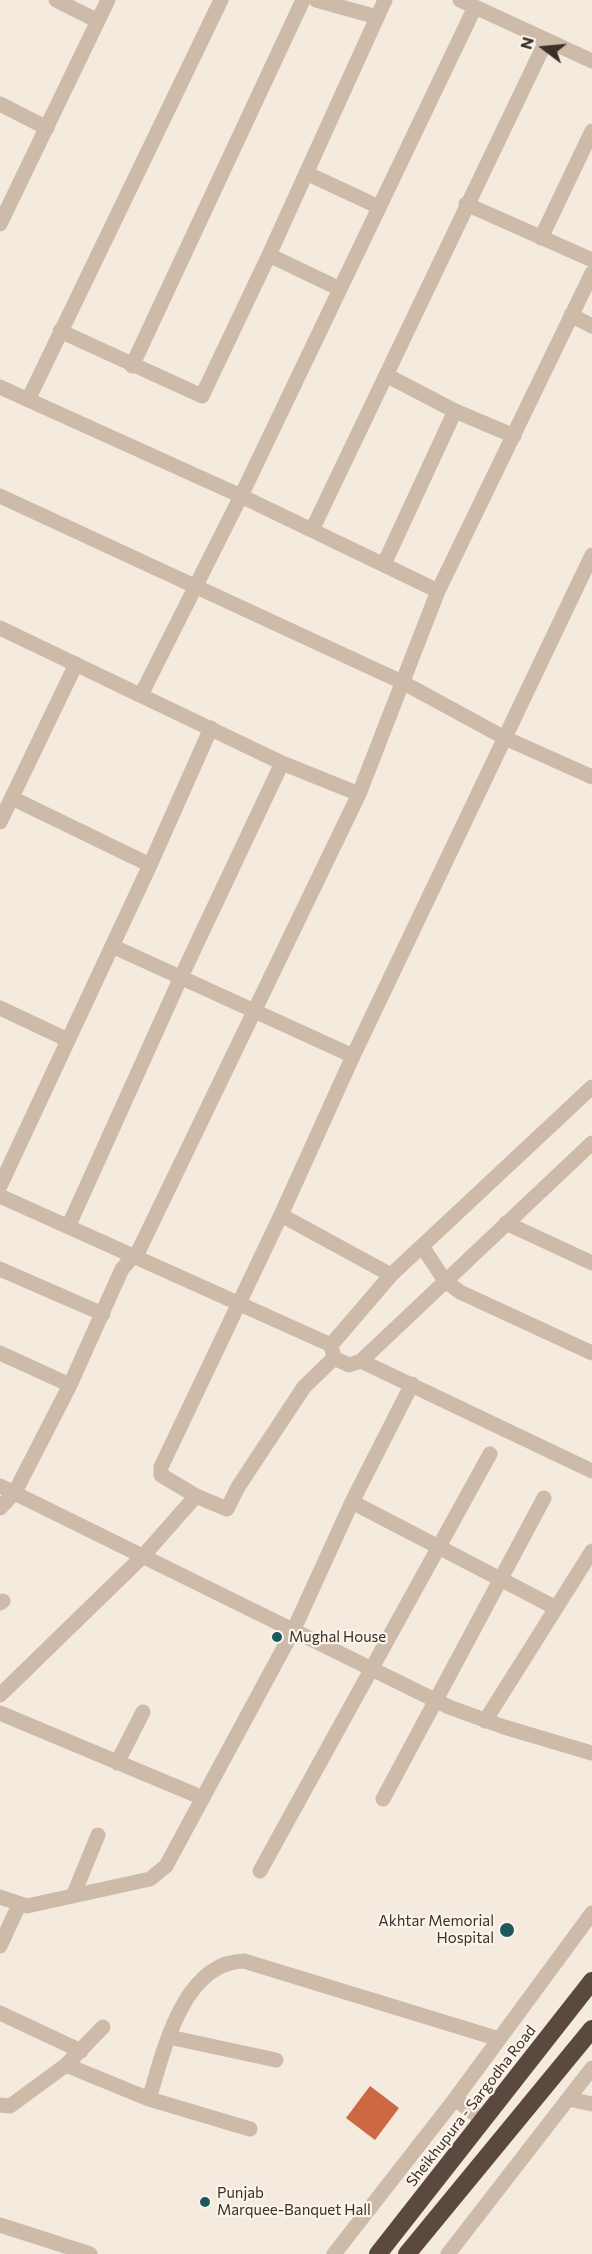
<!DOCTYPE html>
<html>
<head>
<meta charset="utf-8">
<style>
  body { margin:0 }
  #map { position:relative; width:592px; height:2254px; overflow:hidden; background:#f4eade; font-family:Commissioner,sans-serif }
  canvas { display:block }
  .north { position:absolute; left:514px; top:18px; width:60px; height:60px; -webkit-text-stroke:4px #fbf4eb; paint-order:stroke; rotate:286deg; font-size:16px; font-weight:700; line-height:24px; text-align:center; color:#3a2f29 }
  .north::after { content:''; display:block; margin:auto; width:21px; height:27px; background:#3a2f29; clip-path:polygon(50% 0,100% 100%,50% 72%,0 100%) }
</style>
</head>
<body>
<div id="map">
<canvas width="592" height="2254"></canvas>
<div class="north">N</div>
</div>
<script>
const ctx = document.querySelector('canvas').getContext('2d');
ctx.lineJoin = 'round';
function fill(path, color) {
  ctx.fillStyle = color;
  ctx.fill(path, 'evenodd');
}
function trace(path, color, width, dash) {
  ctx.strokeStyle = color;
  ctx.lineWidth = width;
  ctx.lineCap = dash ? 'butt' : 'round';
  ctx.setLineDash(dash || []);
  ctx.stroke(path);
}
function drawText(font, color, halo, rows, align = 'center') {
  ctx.font = font + ' Commissioner,sans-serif';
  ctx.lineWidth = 4.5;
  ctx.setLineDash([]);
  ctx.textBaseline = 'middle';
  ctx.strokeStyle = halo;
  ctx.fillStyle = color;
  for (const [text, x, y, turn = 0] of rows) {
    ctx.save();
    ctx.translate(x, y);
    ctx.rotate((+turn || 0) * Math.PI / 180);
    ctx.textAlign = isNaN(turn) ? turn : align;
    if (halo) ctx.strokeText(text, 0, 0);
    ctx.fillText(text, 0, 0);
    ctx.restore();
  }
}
const building = new Path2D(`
  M 370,2086 L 399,2108 L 375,2140 L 346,2118 Z`);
const street = new Path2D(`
  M 56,0 L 98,21
  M 316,0 L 377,17
  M 460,0 L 592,61
  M 0,104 L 47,128
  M 306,173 L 379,207
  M 466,204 L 592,260
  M 0,224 L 108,0
  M 541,238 L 592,131
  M 269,255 L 340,289
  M 571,315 L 592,326
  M 60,331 L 202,396 L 269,255 L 385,0
  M 132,366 L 303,0
  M 386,375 L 455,411 L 514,436
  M 0,387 L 241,496 L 438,591
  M 28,400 L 221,0
  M 0,496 L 402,682 L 505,738 L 592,777
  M 312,530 L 546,41
  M 384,564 L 455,411
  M 0,628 L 282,763 L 359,794
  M 142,693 L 241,496 L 475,7
  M 12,798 L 150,865
  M 0,822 L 76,664
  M 112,946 L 353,1056
  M 0,1008 L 68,1040
  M 592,1087 L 391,1275 L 331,1345 L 334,1358 L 349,1365 L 361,1361 L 592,1143
  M 0,1186 L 150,865 L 211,728
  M 0,1196 L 331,1345
  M 281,1215 L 391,1275
  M 506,1223 L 592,1263
  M 69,1225 L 181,977 L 282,763
  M 422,1246 L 445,1281 L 460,1292 L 592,1353
  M 0,1269 L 103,1314
  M 0,1353 L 70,1385
  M 334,1358 L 304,1387 L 238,1487 L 227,1509 L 196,1496 L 161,1475 L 161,1467 L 281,1215 L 353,1056 L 592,555
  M 361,1361 L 592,1471
  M 0,1486 L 449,1707 L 504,1727 L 592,1753
  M 352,1502 L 556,1608
  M 0,1508 L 15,1492 L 70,1385 L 122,1269 L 139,1250 L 359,794 L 438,591 L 592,273
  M 0,1603 L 3,1601
  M 0,1695 L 143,1556 L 196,1496
  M 0,1713 L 203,1798
  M 485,1721 L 592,1551
  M 117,1763 L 143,1712
  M 383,1799 L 544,1498
  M 260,1871 L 490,1454
  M 73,1896 L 98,1835
  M 0,1897 L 27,1906 L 150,1879 L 166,1866 L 294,1629 L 352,1502 L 412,1384
  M 0,1946 L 19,1905
  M 0,2013 L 81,2051
  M 169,2037 L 276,2060
  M 66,2065 L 149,2099 L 250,2129
  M 149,2099 C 163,2054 182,1962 244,1961 L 499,2039
  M 455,2099 L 483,2120
  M 569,2099 L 592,2104
  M 0,2105 L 10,2106 L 66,2065 L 103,2027
  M 0,2225 L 90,2254
  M 334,2254 L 455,2099 L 592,1913
  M 448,2254 L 592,2068`);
const highway = new Path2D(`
  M 378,2254 L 592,1981
  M 407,2254 L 592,2029`);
const markers = [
  [277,1637,6,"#1c585e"],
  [507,1930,8,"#1c585e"],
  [205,2202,6,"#1c585e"]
];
const poiNames = [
  ["Mughal House",289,1637],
  ["Akhtar Memorial",494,1921,"right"],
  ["Hospital",494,1938,"right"],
  ["Punjab",217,2193],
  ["Marquee-Banquet Hall",217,2210]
];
const streetNames = [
  ["Sheikhupura - Sargodha Road",471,2106,-52]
];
fill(building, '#cc6844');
trace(street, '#cdbaa9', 15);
trace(highway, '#5b4940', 18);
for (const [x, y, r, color] of markers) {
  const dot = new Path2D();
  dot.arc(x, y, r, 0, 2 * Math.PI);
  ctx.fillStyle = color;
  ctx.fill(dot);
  trace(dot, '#fbf4eb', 2);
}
drawText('15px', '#3a2f29', '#fbf4eb', poiNames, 'left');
drawText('15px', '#3a2f29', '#fbf4eb', streetNames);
</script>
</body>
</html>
